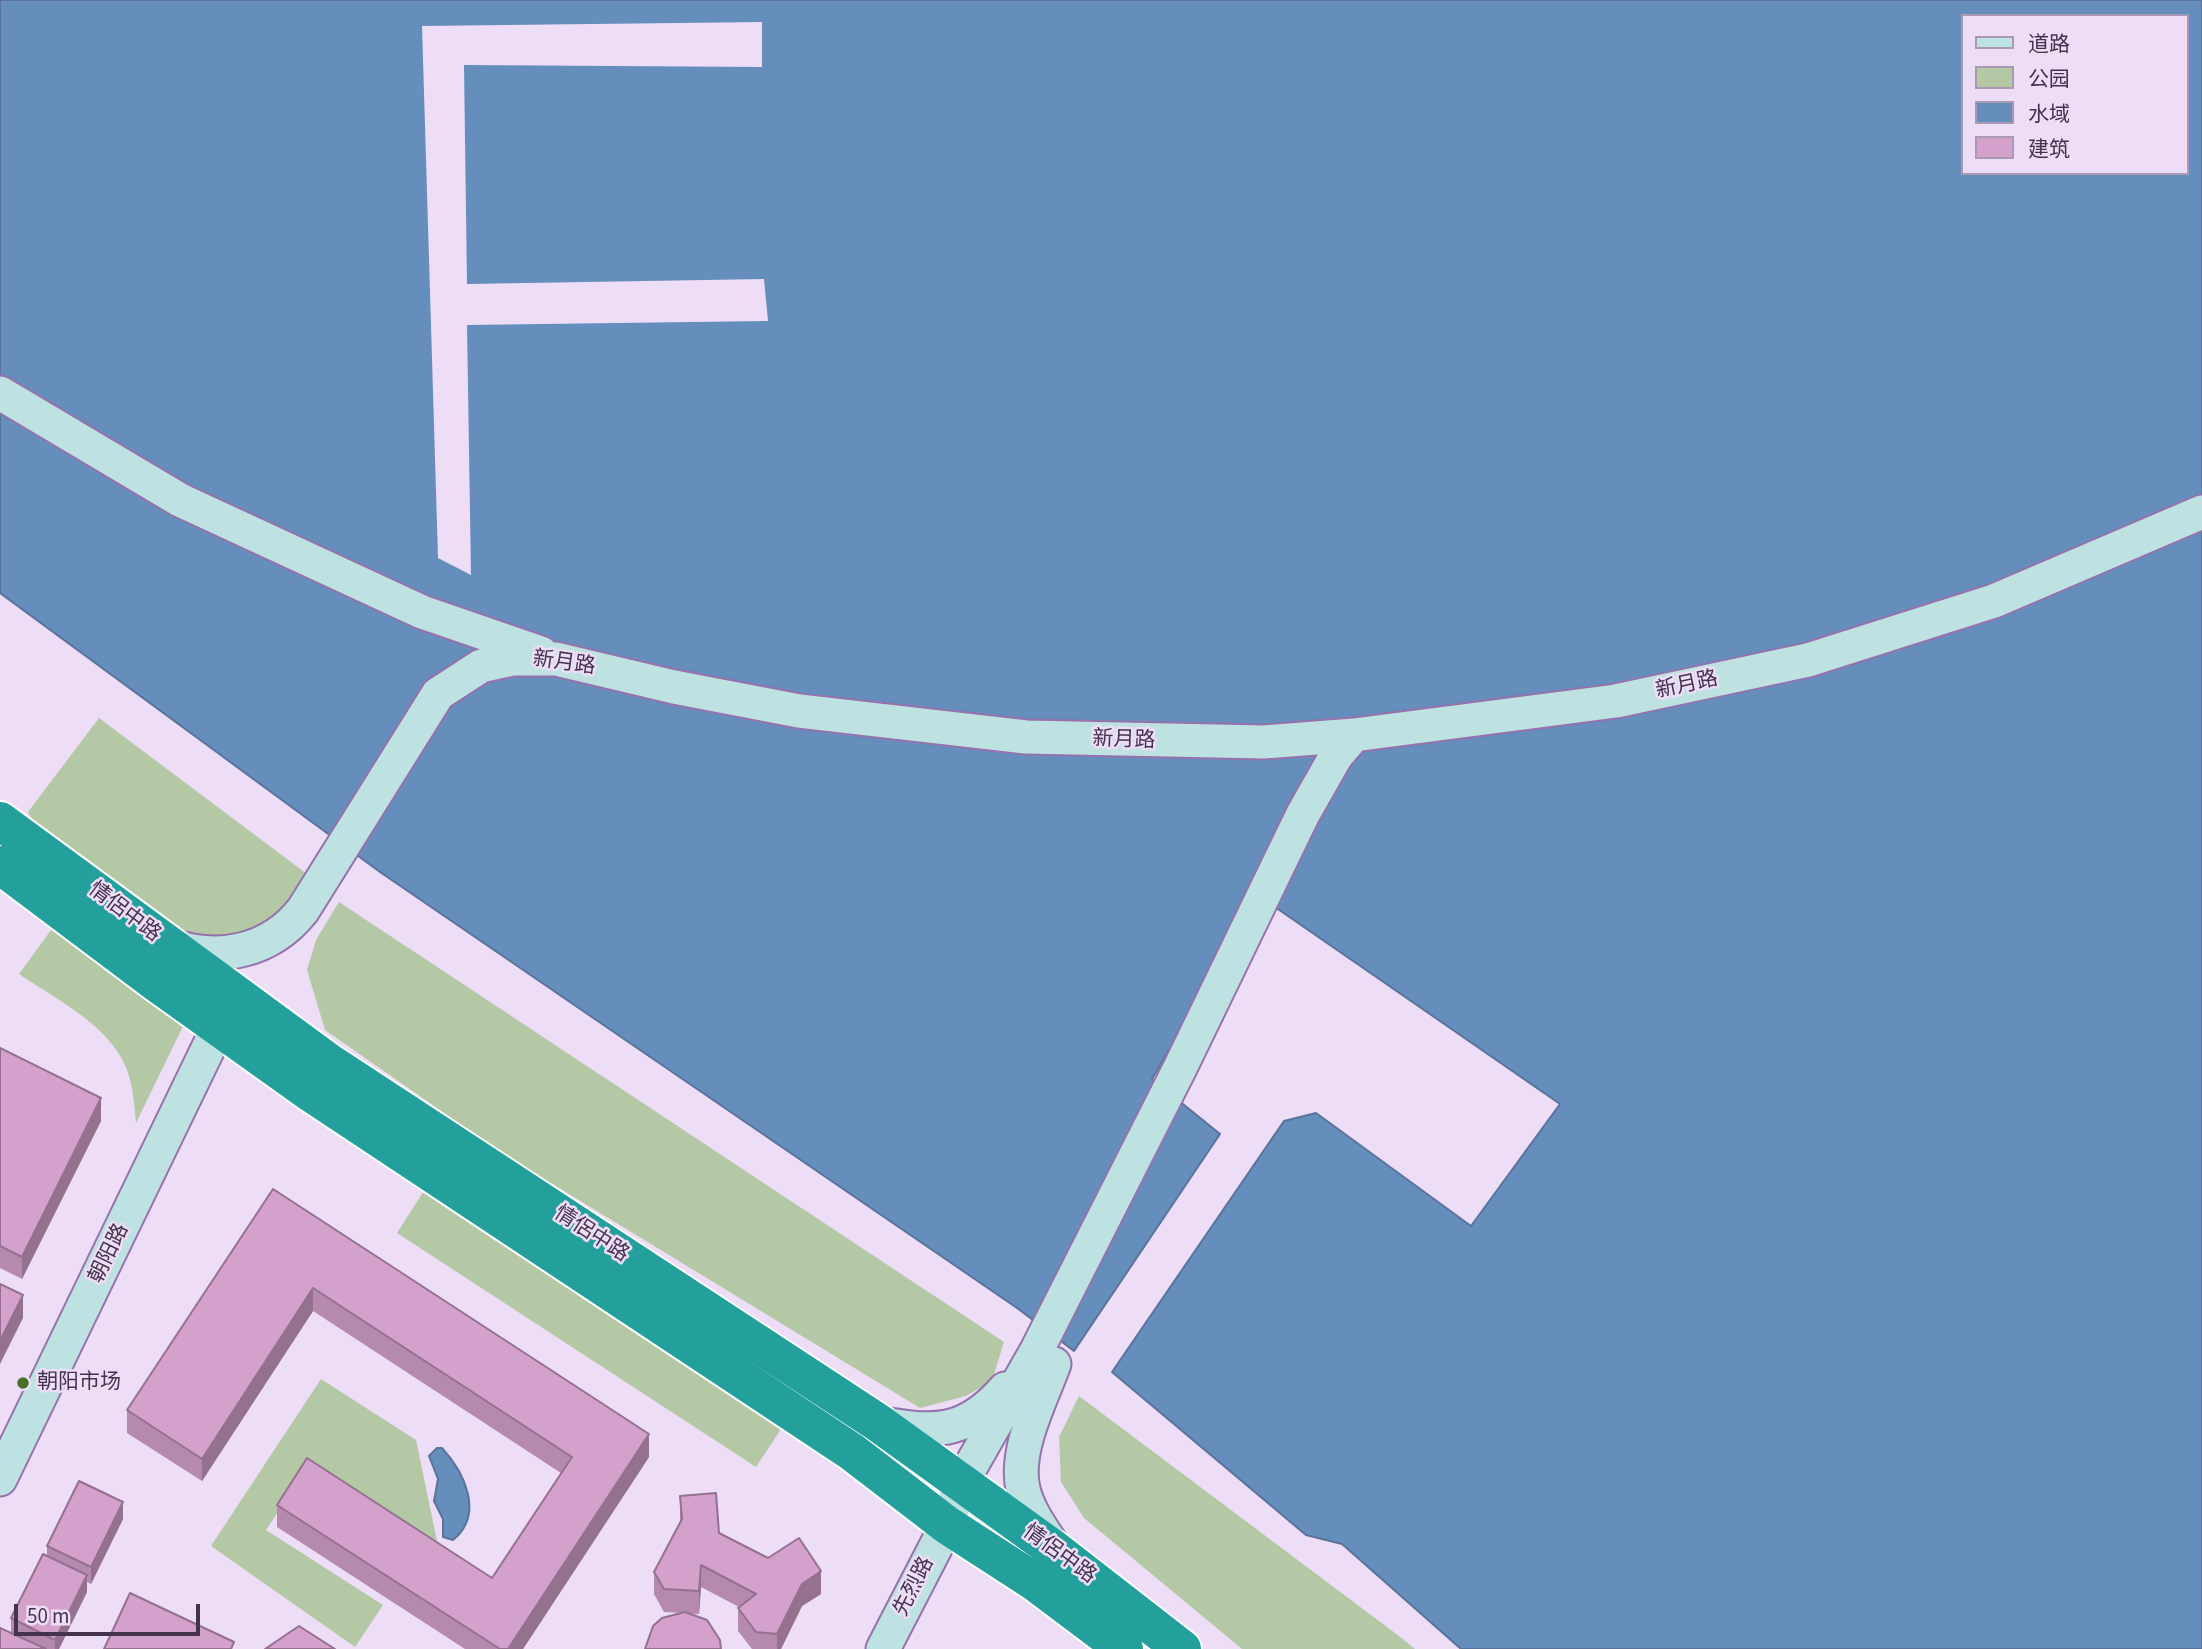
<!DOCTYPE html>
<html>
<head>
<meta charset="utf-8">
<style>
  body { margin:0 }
  #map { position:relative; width:2202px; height:1649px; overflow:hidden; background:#edddf7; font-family:"Source Sans 3","Noto Sans SC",sans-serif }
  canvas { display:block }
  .legend { position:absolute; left:1961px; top:14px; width:228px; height:161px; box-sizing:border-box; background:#edddf7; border:2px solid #a999b3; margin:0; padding:9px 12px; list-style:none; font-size:21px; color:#43334d }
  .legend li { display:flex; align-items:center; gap:14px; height:35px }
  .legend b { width:35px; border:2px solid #a999b3 }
  .scale { position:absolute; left:14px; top:1604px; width:186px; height:32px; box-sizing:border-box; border:4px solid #43334d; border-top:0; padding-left:9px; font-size:21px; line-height:24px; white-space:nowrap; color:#43334d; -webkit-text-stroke:5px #edddf7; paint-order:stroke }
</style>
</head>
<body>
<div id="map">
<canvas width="2202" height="1649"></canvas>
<ul class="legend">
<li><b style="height:9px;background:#bde2e1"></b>道路</li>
<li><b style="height:19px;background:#b4c8a6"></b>公园</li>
<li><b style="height:19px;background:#658ebc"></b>水域</li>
<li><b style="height:19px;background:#d4a1cc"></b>建筑</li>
</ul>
<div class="scale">50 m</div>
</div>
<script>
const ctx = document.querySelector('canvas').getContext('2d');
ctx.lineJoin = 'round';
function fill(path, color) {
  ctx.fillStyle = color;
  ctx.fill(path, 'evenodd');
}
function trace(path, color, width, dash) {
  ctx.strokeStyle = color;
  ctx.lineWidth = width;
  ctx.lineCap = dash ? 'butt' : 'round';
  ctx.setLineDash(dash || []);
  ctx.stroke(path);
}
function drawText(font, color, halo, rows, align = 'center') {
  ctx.font = font + ' "Source Sans 3","Noto Sans SC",sans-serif';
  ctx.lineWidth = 5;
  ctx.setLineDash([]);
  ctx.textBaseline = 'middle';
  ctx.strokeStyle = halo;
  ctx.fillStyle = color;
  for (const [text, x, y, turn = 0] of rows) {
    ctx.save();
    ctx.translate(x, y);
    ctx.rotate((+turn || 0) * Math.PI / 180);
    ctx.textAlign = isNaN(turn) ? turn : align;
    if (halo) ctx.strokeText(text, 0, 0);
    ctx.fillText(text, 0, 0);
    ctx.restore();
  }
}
const green = new Path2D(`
  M 99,718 L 307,874 L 269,934 L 188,936 L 42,837 L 28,812 Z
  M 339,902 L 1004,1342 L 992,1381 L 966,1396 L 920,1408 L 500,1152 L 325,1030 L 307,970 L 316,940 Z
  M 59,919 L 189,1014 L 136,1123 C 134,1104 133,1083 125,1065 C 106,1023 55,999 19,974 Z
  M 429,1183 L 787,1420 L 756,1467 L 397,1233 Z
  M 321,1379 L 416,1440 L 441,1560 L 305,1471 L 266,1530 L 383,1605 L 355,1647 L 211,1546 Z
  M 1079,1396 L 1399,1636 L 1415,1649 L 1242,1649 L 1084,1518 L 1061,1482 L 1059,1437 Z`);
const water = new Path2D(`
  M 0,0 L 2202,0 L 2202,1649 L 1461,1649 L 1342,1544 L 1306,1535 L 1112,1372 L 1284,1121 L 1316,1113 L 1471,1226 L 1560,1104 L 1259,896 L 1152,1079 L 1220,1134 L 1074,1351 L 1017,1308 L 380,872 L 0,593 ZM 1962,16 L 2186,16 L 2186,173 L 1962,173 Z
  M 437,1448 L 442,1448 C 464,1472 485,1514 453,1540 L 443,1537 L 443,1519 L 434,1501 L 438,1479 L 429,1456 Z`);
const pier = new Path2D(`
  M 762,22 L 762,67 L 464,65 L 467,284 L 764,279 L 768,321 L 467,325 L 471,575 L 438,558 L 422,26 Z`);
const secondary = new Path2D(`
  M 0,393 L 180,500 L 422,612 L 541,653
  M 170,945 C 219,962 270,952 303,910 L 438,694 L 481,666 L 513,659 L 556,659 L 674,687 L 799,711 L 1026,737 L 1264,742 L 1354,735 L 1616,701 L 1808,660 L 1994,601 L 2202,512
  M 878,1423 C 934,1433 965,1435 1005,1389
  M 0,1479 L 218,1028
  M 1053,1546 C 1041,1528 1028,1510 1023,1489 C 1014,1450 1041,1400 1054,1364
  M 883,1649 L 947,1525 L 960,1485 L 1036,1352 L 1180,1068 L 1303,814 L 1336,756 L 1354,735`);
const highway = new Path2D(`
  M 0,821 L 331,1064 L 877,1422 L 1056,1551 L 1182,1649
  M 0,865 L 157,983 L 311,1093 L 852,1452 L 947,1525 L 1035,1582 L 1124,1649`);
const wall = new Path2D(`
  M 0,1048 L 101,1121 L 22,1279 L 0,1268 Z
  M 273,1189 L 649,1457 L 523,1649 L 465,1649 L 277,1527 L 277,1505 L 492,1578 L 561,1473 L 313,1311 L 202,1481 L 127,1433 L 127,1410 Z
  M 680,1496 L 719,1533 L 821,1594 L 802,1606 L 781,1649 L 752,1649 L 738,1631 L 738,1608 L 739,1607 L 701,1587 L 699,1614 L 664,1612 L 654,1594 L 654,1572 L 680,1522 Z
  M 123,1519 L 91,1584 L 87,1582 L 87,1592 L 59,1649 L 0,1649 L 11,1633 L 11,1618 L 47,1555 L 47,1546 Z`);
const shadedWall = new Path2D(`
  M 101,1098 L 101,1121 L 22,1279 L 22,1257 Z
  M 313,1288 L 313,1311 L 202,1481 L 202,1459 Z
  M 23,1295 L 23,1318 L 0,1364 L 0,1341 Z
  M 649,1434 L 649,1457 L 523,1649 L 508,1649 Z
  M 123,1502 L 123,1519 L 91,1584 L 91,1567 Z
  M 701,1565 L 701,1587 L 699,1614 L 699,1591 Z
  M 821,1571 L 821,1594 L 802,1606 L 781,1649 L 777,1649 L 777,1634 L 802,1584 Z
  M 87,1575 L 87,1592 L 59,1649 L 55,1649 L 55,1640 Z`);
const building = new Path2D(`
  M 0,1048 L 101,1098 L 22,1257 L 0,1246 Z
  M 273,1189 L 649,1434 L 508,1649 L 500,1649 L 277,1505 L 307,1458 L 492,1578 L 572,1457 L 313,1288 L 202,1459 L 127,1410 Z
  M 0,1284 L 23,1295 L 0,1341 Z
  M 79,1481 L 123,1502 L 91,1567 L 47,1546 Z
  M 716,1493 L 719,1533 L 768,1558 L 799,1538 L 821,1571 L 802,1584 L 777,1634 L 756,1632 L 738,1608 L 756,1594 L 701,1565 L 699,1591 L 664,1589 L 654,1572 L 682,1519 L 680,1496 Z
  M 43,1554 L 87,1575 L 55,1640 L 11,1618 Z
  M 130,1593 L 234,1642 L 231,1649 L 104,1649 Z
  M 685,1612 L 707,1620 L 720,1640 L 721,1649 L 645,1649 L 653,1626 L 662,1618 Z
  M 299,1626 L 335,1649 L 265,1649 Z
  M 0,1628 L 46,1649 L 0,1649 Z`);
const markers = [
  [23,1383,7,"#4b6f27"]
];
const streetNames = [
  ["新月路",564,664,8],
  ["新月路",1687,686,-12],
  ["新月路",1124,741,2],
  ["情侶中路",124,913,37],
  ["情侶中路",591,1235,33],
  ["朝阳路",110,1254,-64],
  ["情侶中路",1059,1555,36],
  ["先烈路",915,1587,-63]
];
const poiNames = [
  ["朝阳市场",37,1383]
];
fill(green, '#b4c8a6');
fill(water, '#658ebc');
trace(water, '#5b739b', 2);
fill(pier, '#edddf7');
trace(secondary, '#9672ad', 37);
trace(highway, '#fff', 42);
trace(secondary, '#bde2e1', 33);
trace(highway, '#24a09c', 38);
fill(wall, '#b68aaf');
fill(shadedWall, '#94718f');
fill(building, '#d4a1cc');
trace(building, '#94718f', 2);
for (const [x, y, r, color] of markers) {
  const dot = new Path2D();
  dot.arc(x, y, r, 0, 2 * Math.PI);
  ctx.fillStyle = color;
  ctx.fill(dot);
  trace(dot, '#edddf7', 2.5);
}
drawText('21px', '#43334d', '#edddf7', streetNames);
drawText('21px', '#43334d', '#edddf7', poiNames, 'left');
</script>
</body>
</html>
